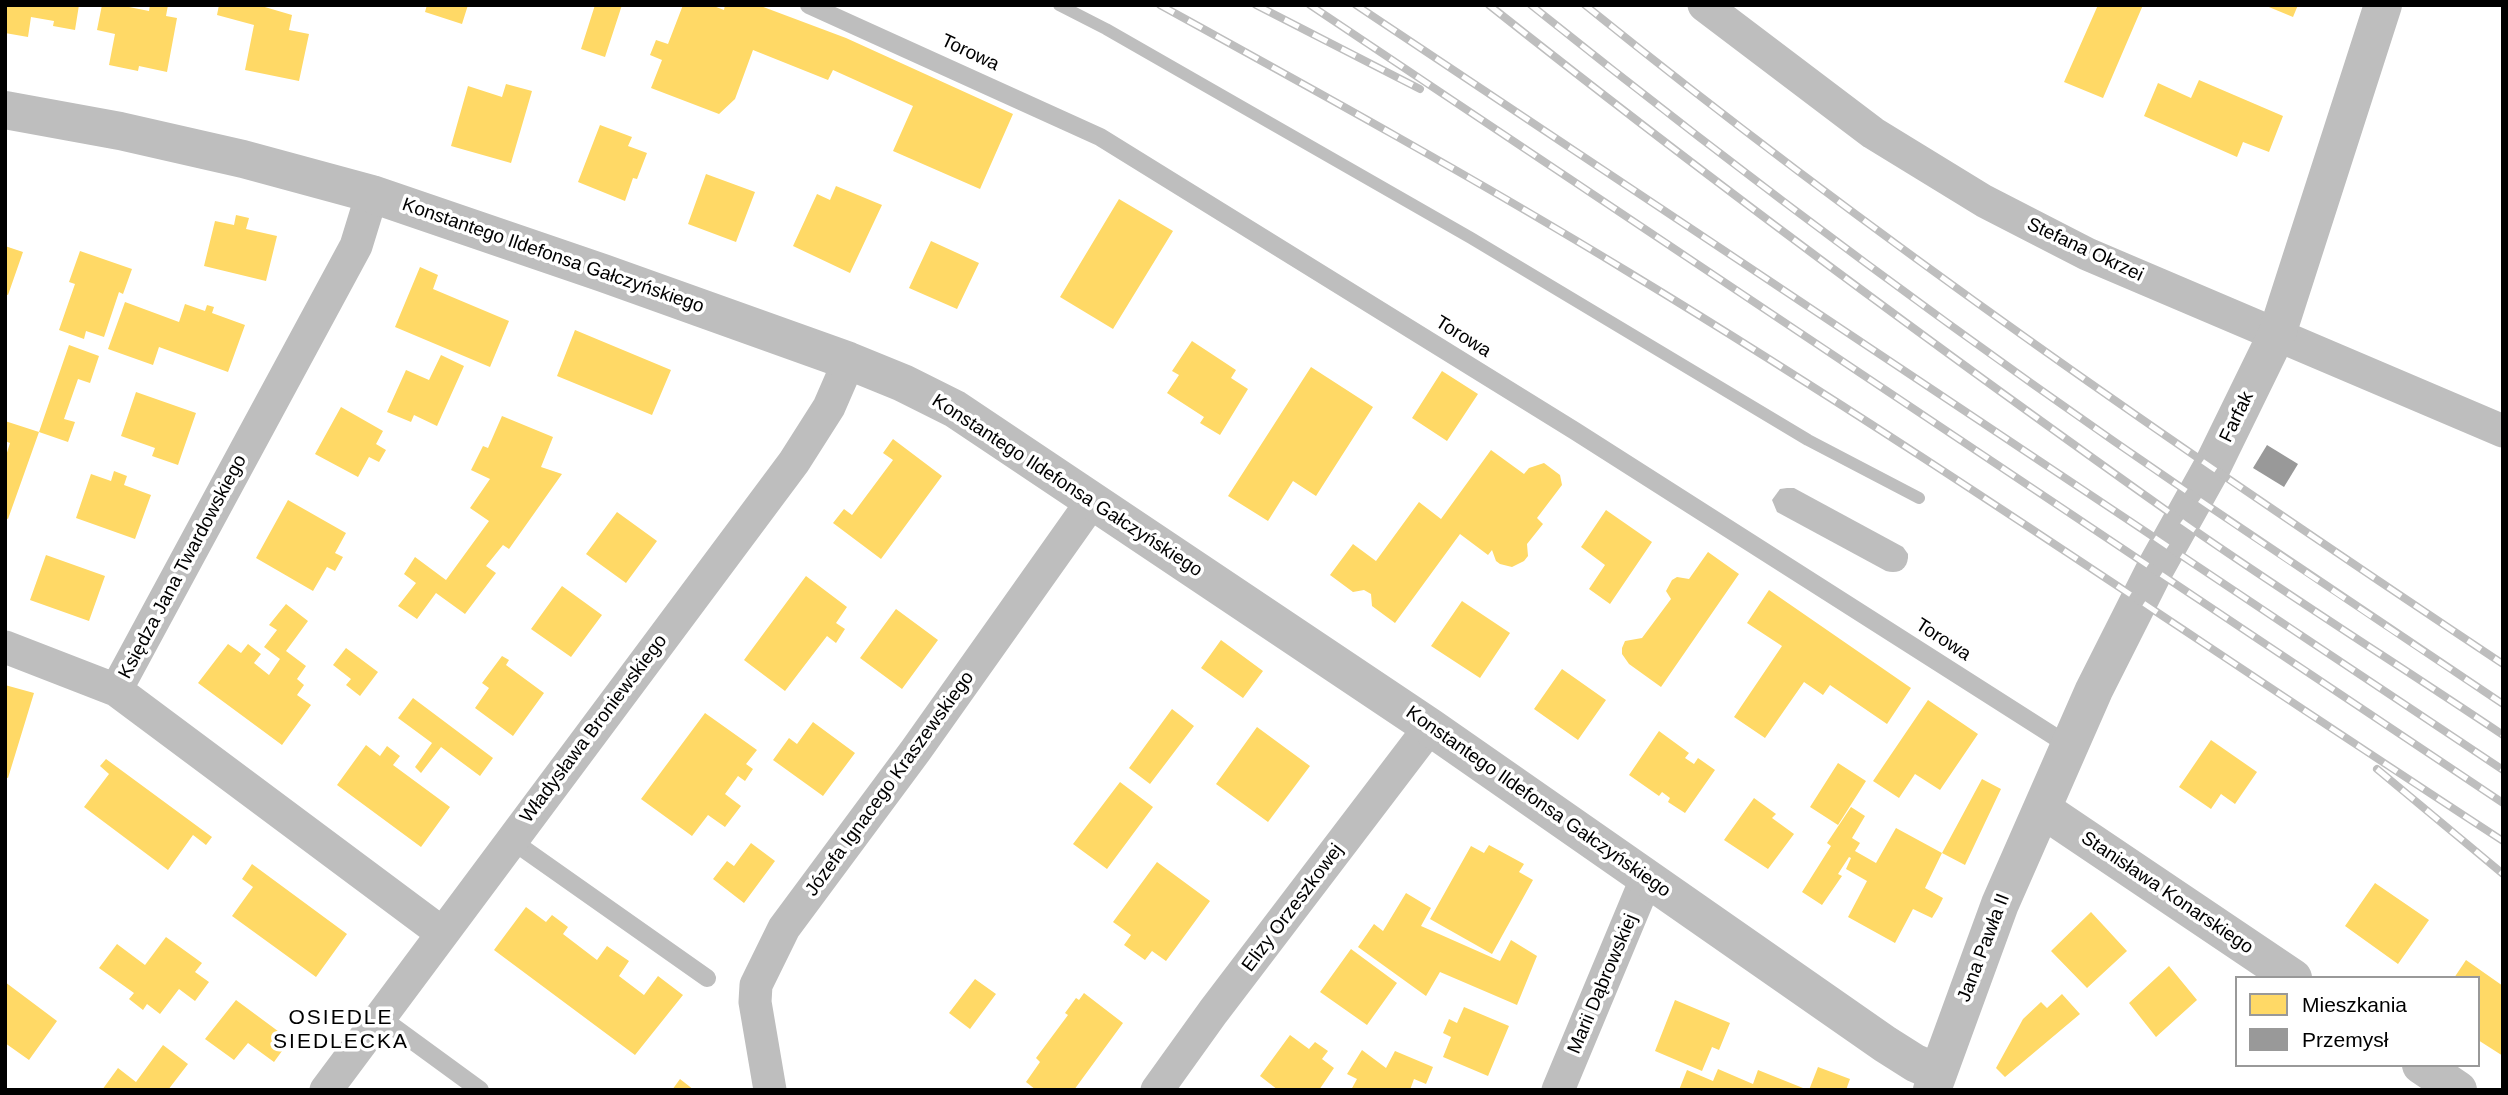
<!DOCTYPE html>
<html>
<head>
<meta charset="utf-8">
<style>
  body { margin:0 }
  #map { position:relative; width:2508px; height:1095px; overflow:hidden; background:#fff; font-family:Arial,sans-serif }
  canvas { display:block }
  .frame { position:absolute; inset:0; border:7px solid #000; pointer-events:none }
  .legend { position:absolute; left:2235px; top:976px; width:245px; height:91px; box-sizing:border-box; background:#fff; border:2px solid #999; margin:0; padding:9px 12px; list-style:none; font-size:21px; color:#000 }
  .legend li { display:flex; align-items:center; gap:14px; height:35px }
  .legend b { width:35px; border:2px solid #999 }
</style>
</head>
<body>
<div id="map">
<canvas width="2508" height="1095"></canvas>
<div class="frame"></div>
<ul class="legend">
<li><b style="height:19px;background:#ffd966"></b>Mieszkania</li>
<li><b style="height:19px;background:#999"></b>Przemysł</li>
</ul>
</div>
<script>
const ctx = document.querySelector('canvas').getContext('2d');
ctx.lineJoin = 'round';
function fill(path, color) {
  ctx.fillStyle = color;
  ctx.fill(path, 'evenodd');
}
function trace(path, color, width, dash) {
  ctx.strokeStyle = color;
  ctx.lineWidth = width;
  ctx.lineCap = dash ? 'butt' : 'round';
  ctx.setLineDash(dash || []);
  ctx.stroke(path);
}
function drawText(font, color, halo, rows, align = 'center') {
  ctx.font = font + ' Arial,sans-serif';
  ctx.lineWidth = 7;
  ctx.setLineDash([]);
  ctx.textBaseline = 'middle';
  ctx.strokeStyle = halo;
  ctx.fillStyle = color;
  for (const [text, x, y, turn = 0] of rows) {
    ctx.save();
    ctx.translate(x, y);
    ctx.rotate((+turn || 0) * Math.PI / 180);
    ctx.textAlign = isNaN(turn) ? turn : align;
    if (halo) ctx.strokeText(text, 0, 0);
    ctx.fillText(text, 0, 0);
    ctx.restore();
  }
}
const water = new Path2D(`
  M 1787,488 L 1794,488 L 1903,547 L 1908,554 C 1909,568 1899,575 1886,571 L 1777,512 L 1772,500 L 1780,489 Z`);
const homes = new Path2D(`
  M 5,5 L 79,5 L 75,30 L 53,26 L 54,21 L 31,17 L 28,37 L 5,33 Z
  M 102,5 L 119,5 L 149,11 L 150,5 L 168,5 L 166,16 L 177,18 L 167,72 L 139,66 L 138,71 L 109,65 L 115,34 L 97,30 Z
  M 219,5 L 258,5 L 292,15 L 289,30 L 309,34 L 299,81 L 245,70 L 254,25 L 217,15 Z
  M 427,5 L 468,5 L 462,24 L 425,12 Z
  M 595,5 L 622,5 L 605,57 L 581,49 Z
  M 683,5 L 711,5 L 724,10 L 725,5 L 758,5 L 846,38 L 1013,114 L 980,189 L 893,151 L 913,106 L 833,70 L 828,80 L 753,50 L 735,99 L 719,114 L 651,88 L 662,60 L 650,55 L 656,40 L 668,44 Z
  M 2098,5 L 2143,5 L 2103,98 L 2064,82 Z
  M 2264,5 L 2298,5 L 2293,17 Z
  M 2199,80 L 2283,116 L 2269,152 L 2243,142 L 2237,157 L 2144,116 L 2158,83 L 2191,98 Z
  M 506,84 L 532,91 L 511,163 L 451,146 L 468,86 L 502,97 Z
  M 600,125 L 632,137 L 628,146 L 647,153 L 637,179 L 633,178 L 625,201 L 578,182 Z
  M 706,174 L 755,192 L 736,242 L 688,224 Z
  M 836,186 L 882,205 L 850,273 L 793,246 L 817,194 L 830,200 Z
  M 1119,199 L 1173,231 L 1113,329 L 1060,297 Z
  M 236,215 L 249,218 L 246,229 L 277,236 L 266,281 L 204,266 L 215,221 L 234,225 Z
  M 931,241 L 979,263 L 957,309 L 909,288 Z
  M 5,246 L 23,252 L 8,295 L 5,294 Z
  M 80,251 L 132,269 L 123,294 L 119,292 L 104,337 L 86,331 L 84,339 L 59,330 L 75,284 L 69,282 Z
  M 420,267 L 438,275 L 433,289 L 509,321 L 490,367 L 395,327 Z
  M 125,302 L 179,322 L 185,304 L 205,311 L 207,305 L 214,307 L 212,313 L 245,325 L 228,372 L 159,347 L 153,365 L 108,349 Z
  M 575,330 L 671,370 L 652,415 L 557,376 Z
  M 1192,341 L 1236,370 L 1231,378 L 1248,389 L 1220,435 L 1200,423 L 1204,417 L 1167,393 L 1179,375 L 1172,371 Z
  M 69,345 L 99,356 L 90,383 L 78,379 L 64,419 L 75,422 L 68,442 L 39,432 L 8,519 L 5,518 L 5,459 L 10,443 L 5,441 L 5,421 L 39,432 Z
  M 441,355 L 464,366 L 437,426 L 414,415 L 411,422 L 387,412 L 406,370 L 429,380 Z
  M 1311,367 L 1373,407 L 1316,496 L 1293,481 L 1268,521 L 1228,496 Z
  M 1442,371 L 1478,394 L 1447,441 L 1412,418 Z
  M 136,392 L 196,413 L 178,465 L 152,456 L 155,448 L 121,436 Z
  M 341,407 L 383,431 L 376,444 L 386,450 L 379,462 L 369,457 L 358,477 L 315,454 Z
  M 502,416 L 553,437 L 541,467 L 562,474 L 509,549 L 503,545 L 486,566 L 496,573 L 465,614 L 436,593 L 417,619 L 398,606 L 416,583 L 404,574 L 415,557 L 446,580 L 489,521 L 470,508 L 490,479 L 471,470 L 483,446 L 488,448 Z
  M 893,439 L 942,476 L 881,559 L 833,523 L 844,509 L 852,515 L 893,460 L 883,453 Z
  M 1491,450 L 1524,474 L 1529,468 L 1544,463 L 1560,475 L 1562,485 L 1537,518 L 1543,524 L 1527,544 L 1528,556 L 1524,561 L 1512,567 L 1500,564 L 1496,561 L 1492,550 L 1488,555 L 1460,534 L 1395,623 L 1372,606 L 1371,594 L 1364,590 L 1353,592 L 1330,575 L 1353,544 L 1376,561 L 1419,502 L 1441,519 Z
  M 114,471 L 127,476 L 124,485 L 151,495 L 135,539 L 76,518 L 91,474 L 111,481 Z
  M 288,500 L 346,533 L 335,553 L 343,557 L 335,571 L 327,567 L 313,591 L 256,558 Z
  M 1606,510 L 1652,542 L 1610,604 L 1589,589 L 1605,565 L 1581,547 Z
  M 617,512 L 657,541 L 626,583 L 586,554 Z
  M 1708,552 L 1739,574 L 1661,687 L 1629,664 L 1622,654 L 1622,648 L 1625,641 L 1642,638 L 1671,599 L 1666,591 L 1672,580 L 1677,577 L 1689,579 Z
  M 46,555 L 105,576 L 89,621 L 30,600 Z
  M 806,576 L 847,607 L 836,623 L 845,629 L 836,643 L 827,636 L 785,691 L 744,660 Z
  M 562,586 L 602,615 L 571,657 L 531,629 Z
  M 1769,590 L 1911,688 L 1887,724 L 1830,685 L 1823,695 L 1804,682 L 1765,738 L 1734,717 L 1782,646 L 1747,623 Z
  M 1462,601 L 1510,633 L 1480,678 L 1431,646 Z
  M 286,604 L 308,621 L 286,651 L 306,666 L 297,679 L 304,685 L 297,695 L 311,705 L 282,745 L 198,683 L 228,644 L 241,653 L 248,644 L 261,654 L 254,663 L 269,675 L 280,659 L 264,647 L 277,630 L 269,625 Z
  M 896,609 L 938,640 L 902,689 L 860,658 Z
  M 1221,640 L 1263,671 L 1243,698 L 1201,668 Z
  M 346,648 L 378,672 L 360,696 L 346,685 L 351,679 L 333,665 Z
  M 502,656 L 509,660 L 506,665 L 544,693 L 513,736 L 475,708 L 489,688 L 482,683 Z
  M 1562,669 L 1606,700 L 1578,740 L 1534,709 Z
  M 5,685 L 34,693 L 8,778 L 5,777 Z
  M 413,698 L 493,758 L 480,776 L 441,747 L 421,773 L 415,767 L 432,743 L 398,718 Z
  M 1928,700 L 1978,734 L 1940,790 L 1915,774 L 1899,798 L 1873,781 Z
  M 1172,709 L 1194,726 L 1150,784 L 1129,768 Z
  M 705,713 L 757,750 L 746,764 L 753,769 L 745,781 L 738,776 L 725,794 L 741,806 L 725,827 L 708,815 L 692,836 L 641,799 Z
  M 813,722 L 855,753 L 823,796 L 773,760 L 789,738 L 797,744 Z
  M 1257,727 L 1310,766 L 1268,822 L 1216,784 Z
  M 1659,731 L 1689,753 L 1685,758 L 1694,764 L 1698,758 L 1715,770 L 1685,813 L 1668,802 L 1670,798 L 1662,792 L 1659,796 L 1629,775 Z
  M 2211,740 L 2257,772 L 2235,804 L 2221,794 L 2211,809 L 2179,787 Z
  M 366,745 L 380,756 L 387,746 L 400,756 L 393,765 L 450,807 L 421,847 L 337,785 Z
  M 106,759 L 212,837 L 206,845 L 193,835 L 168,870 L 84,807 L 109,774 L 100,766 Z
  M 1838,763 L 1866,781 L 1838,825 L 1810,807 Z
  M 1982,779 L 2001,789 L 1965,865 L 1942,853 Z
  M 1120,782 L 1153,807 L 1107,869 L 1073,844 Z
  M 1754,798 L 1776,814 L 1772,818 L 1794,834 L 1768,869 L 1724,840 Z
  M 1851,807 L 1865,816 L 1852,838 L 1860,843 L 1855,851 L 1876,863 L 1896,828 L 1942,853 L 1925,888 L 1943,898 L 1938,908 L 1932,918 L 1913,909 L 1895,943 L 1848,917 L 1867,881 L 1846,869 L 1851,858 L 1849,857 L 1838,874 L 1842,876 L 1822,905 L 1802,892 L 1831,846 L 1827,843 Z
  M 751,843 L 775,861 L 744,903 L 713,879 L 727,861 L 734,866 Z
  M 1489,845 L 1524,864 L 1519,872 L 1533,880 L 1492,954 L 1430,919 L 1471,846 L 1484,853 Z
  M 1157,862 L 1210,901 L 1166,961 L 1152,951 L 1145,960 L 1124,945 L 1131,935 L 1113,922 Z
  M 252,864 L 347,934 L 316,977 L 232,916 L 253,887 L 242,879 Z
  M 2375,883 L 2429,920 L 2398,964 L 2345,926 Z
  M 1406,893 L 1431,908 L 1421,926 L 1500,961 L 1511,940 L 1537,956 L 1517,1005 L 1440,972 L 1426,996 L 1358,947 L 1374,924 L 1383,931 Z
  M 526,907 L 546,922 L 552,915 L 568,927 L 563,934 L 597,960 L 607,946 L 629,961 L 619,976 L 644,995 L 658,976 L 683,995 L 635,1055 L 494,950 Z
  M 2091,912 L 2127,951 L 2087,988 L 2051,951 Z
  M 166,937 L 202,963 L 195,972 L 209,982 L 195,1001 L 179,989 L 160,1014 L 147,1004 L 143,1010 L 129,999 L 134,993 L 99,968 L 117,944 L 145,965 Z
  M 1351,949 L 1397,983 L 1367,1025 L 1320,992 Z
  M 2466,960 L 2503,986 L 2503,1056 L 2478,1040 L 2478,978 L 2454,978 Z
  M 2169,966 L 2197,1000 L 2156,1037 L 2129,1003 Z
  M 975,979 L 996,994 L 970,1029 L 949,1013 Z
  M 5,982 L 57,1021 L 29,1060 L 5,1043 Z
  M 1084,993 L 1123,1023 L 1074,1090 L 1036,1090 L 1026,1082 L 1040,1062 L 1036,1058 L 1068,1015 L 1065,1013 L 1076,998 L 1079,1000 Z
  M 2062,994 L 2080,1014 L 2005,1077 L 1996,1068 L 2023,1019 L 2041,1002 L 2047,1008 Z
  M 236,1000 L 290,1040 L 274,1062 L 248,1043 L 234,1060 L 205,1039 Z
  M 1675,1000 L 1730,1023 L 1719,1050 L 1712,1047 L 1702,1071 L 1655,1051 Z
  M 1464,1007 L 1509,1026 L 1488,1076 L 1443,1057 L 1451,1037 L 1443,1033 L 1449,1019 L 1457,1023 Z
  M 1290,1035 L 1309,1049 L 1315,1042 L 1328,1051 L 1322,1059 L 1334,1068 L 1319,1090 L 1278,1090 L 1260,1076 Z
  M 163,1045 L 188,1064 L 168,1090 L 102,1090 L 118,1068 L 136,1082 Z
  M 1362,1050 L 1386,1068 L 1395,1051 L 1433,1067 L 1426,1084 L 1414,1079 L 1410,1090 L 1351,1090 L 1357,1079 L 1347,1074 Z
  M 1818,1067 L 1850,1079 L 1846,1090 L 1809,1090 Z
  M 1718,1069 L 1753,1084 L 1758,1070 L 1808,1090 L 1679,1090 L 1687,1070 L 1713,1081 Z
  M 680,1079 L 694,1090 L 672,1090 Z`);
const industry = new Path2D(`
  M 2267,445 L 2298,464 L 2284,487 L 2253,468 Z`);
const stream = new Path2D(`
  M 1059,5 L 1106,29 L 1471,238 L 1808,440 L 1919,498`);
const service = new Path2D(`
  M 809,5 L 1100,137 L 1575,431 L 2071,747
  M 511,840 L 707,978
  M 380,1017 L 480,1090`);
const minor = new Path2D(`
  M 1704,5 L 1873,133 L 1984,201 L 2087,254 L 2503,431
  M 372,194 L 356,246 L 116,690 L 442,933
  M 5,647 L 116,690
  M 326,1090 L 794,462 L 829,407 L 849,361
  M 770,1090 L 755,1002 L 756,985 L 784,928 L 916,750 L 1093,500
  M 1157,1090 L 1213,1012 L 1430,727
  M 1558,1090 L 1647,877`);
const tertiary = new Path2D(`
  M 5,110 L 120,131 L 243,159 L 372,194 L 603,273 L 849,361 L 903,383 L 955,409 L 1430,727 L 1885,1044 L 1915,1063 L 1938,1073
  M 2042,809 L 2293,978
  M 2421,1065 L 2458,1090
  M 1932,1090 L 2000,904 L 2094,690 L 2155,569 L 2212,467 L 2277,334 L 2383,5`);
const rail = new Path2D(`
  M 1160,5 C 1318,92 1476,179 1630,273 C 1927,453 2212,652 2503,841
  M 1256,5 L 1420,89
  M 1310,5 L 2503,803
  M 1356,5 L 2503,770
  M 1489,5 C 1716,185 1948,356 2184,523 C 2289,596 2397,664 2503,735
  M 1531,5 C 1747,178 1970,344 2198,499 C 2299,568 2401,636 2503,704
  M 1585,5 C 1878,242 2189,455 2503,664
  M 2377,769 L 2503,874`);
const streetNames = [
  ["Torowa",970,53,25],
  ["Stefana Okrzei",2085,250,25],
  ["Konstantego Ildefonsa Gałczyńskiego",553,256,19],
  ["Torowa",1463,337,32],
  ["Farfak",2237,417,-64],
  ["Konstantego Ildefonsa Gałczyńskiego",1067,486,33],
  ["Księdza Jana Twardowskiego",183,567,-62],
  ["Torowa",1943,640,33],
  ["Władysława Broniewskiego",594,729,-53],
  ["Józefa Ignacego Kraszewskiego",890,784,-54],
  ["Konstantego Ildefonsa Gałczyńskiego",1538,802,35],
  ["Stanisława Konarskiego",2167,893,34],
  ["Elizy Orzeszkowej",1293,908,-53],
  ["Jana Pawła II",1984,948,-69],
  ["Marii Dąbrowskiej",1603,984,-67]
];
const neighbourhoodNames = [
  ["OSIEDLE",341,1018],
  ["SIEDLECKA",341,1042]
];
fill(water, '#bebebe');
fill(homes, '#ffd966');
fill(industry, '#999');
trace(stream, '#bebebe', 12);
trace(service, '#bebebe', 18);
trace(minor, '#bebebe', 33);
trace(tertiary, '#bebebe', 38);
trace(rail, '#bebebe', 8);
trace(rail, '#fff', 5, [16]);
drawText('19px', '#000', '#fff', streetNames);
ctx.letterSpacing = '2px';
drawText('21px', '#000', '#fff', neighbourhoodNames);
ctx.letterSpacing = '0px';
</script>
</body>
</html>
